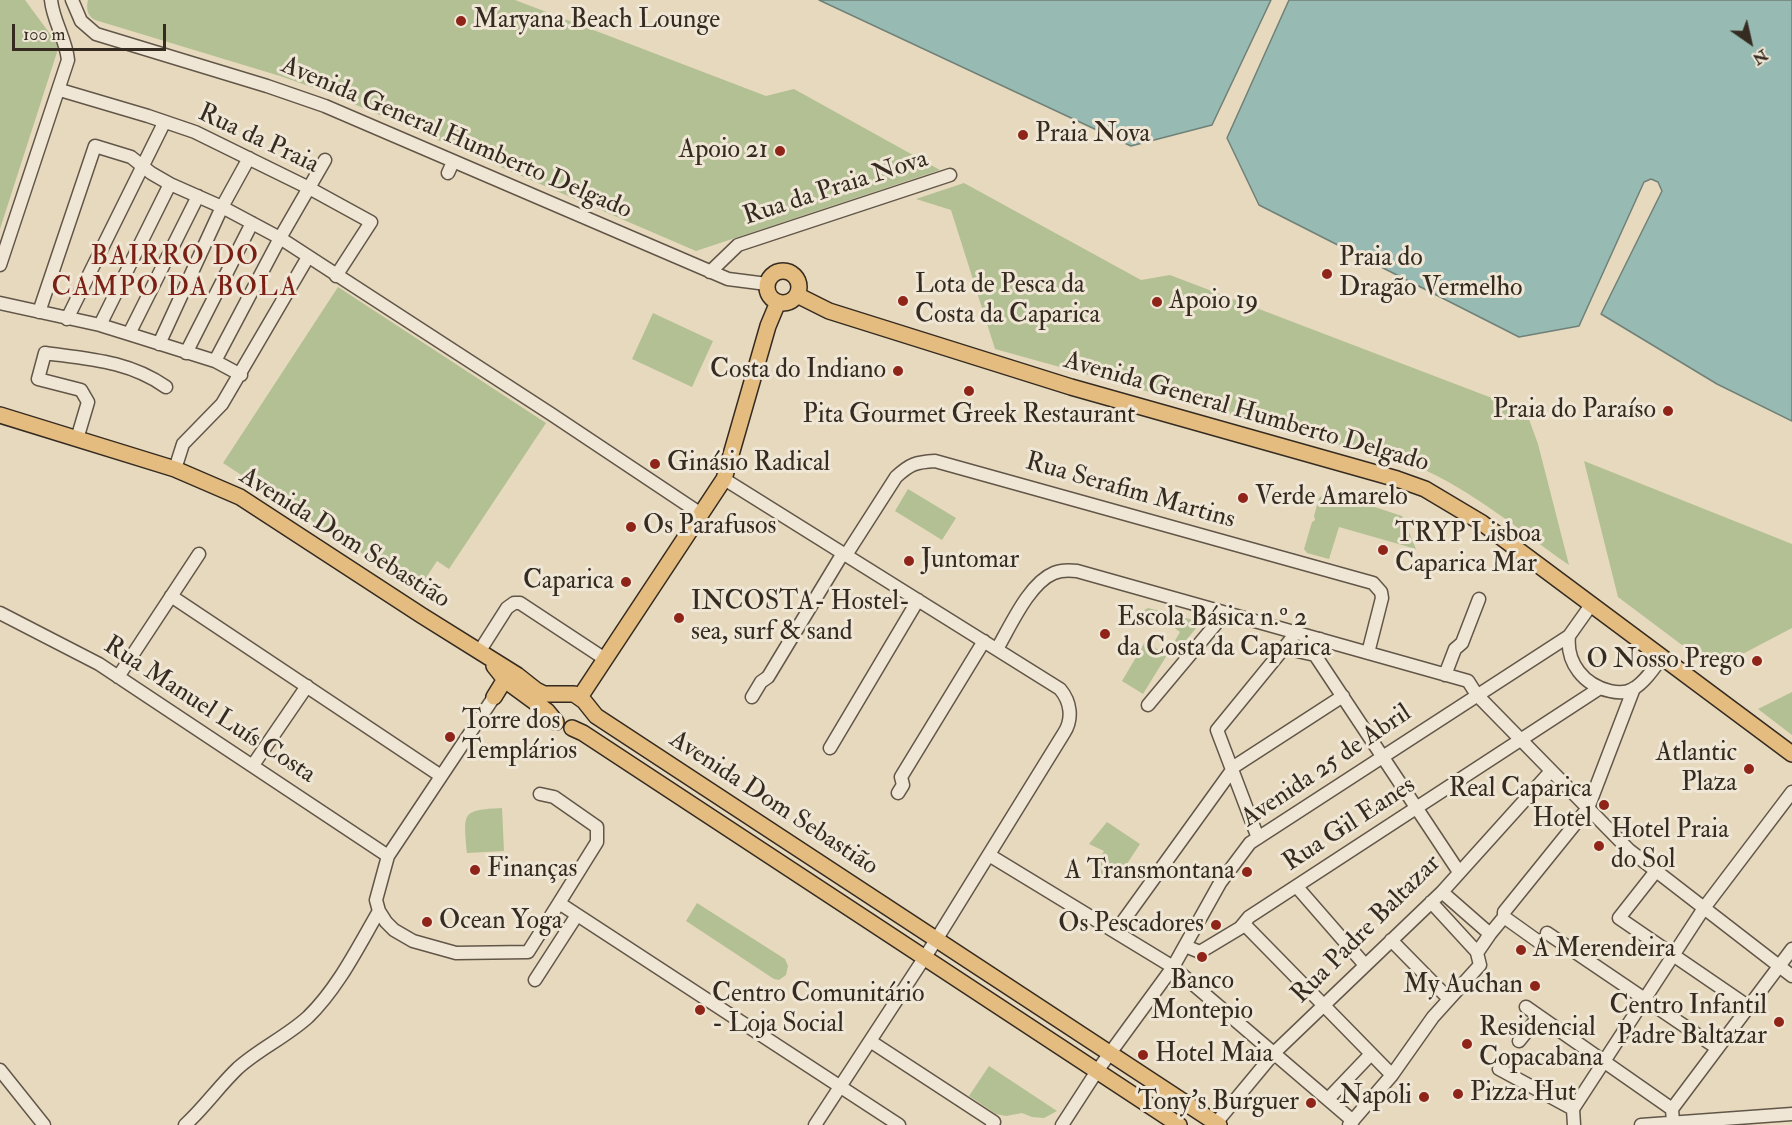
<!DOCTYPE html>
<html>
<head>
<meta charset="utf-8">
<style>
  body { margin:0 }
  #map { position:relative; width:1792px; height:1125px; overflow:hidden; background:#e7d9be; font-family:"IM FELL Double Pica",serif }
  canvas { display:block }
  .north { position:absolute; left:1720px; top:12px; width:60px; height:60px; -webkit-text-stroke:4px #efe6d5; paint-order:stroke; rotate:146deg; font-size:16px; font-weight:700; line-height:24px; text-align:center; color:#352b20 }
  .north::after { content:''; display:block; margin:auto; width:21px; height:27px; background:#352b20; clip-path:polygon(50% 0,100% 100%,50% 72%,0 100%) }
  .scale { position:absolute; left:12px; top:24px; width:154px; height:27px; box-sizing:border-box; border:3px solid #352b20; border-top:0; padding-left:8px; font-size:18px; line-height:21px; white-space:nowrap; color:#352b20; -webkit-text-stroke:4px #efe6d5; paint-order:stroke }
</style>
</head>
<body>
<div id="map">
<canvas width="1792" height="1125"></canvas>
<div class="north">N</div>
<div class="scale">100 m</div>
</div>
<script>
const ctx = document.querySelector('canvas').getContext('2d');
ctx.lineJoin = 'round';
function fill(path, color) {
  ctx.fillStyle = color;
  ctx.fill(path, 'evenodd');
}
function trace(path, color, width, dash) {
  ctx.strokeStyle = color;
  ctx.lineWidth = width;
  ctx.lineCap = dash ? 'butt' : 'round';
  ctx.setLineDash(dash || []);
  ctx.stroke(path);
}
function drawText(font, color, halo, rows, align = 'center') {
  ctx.font = font + ' "IM FELL Double Pica",serif';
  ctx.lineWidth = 6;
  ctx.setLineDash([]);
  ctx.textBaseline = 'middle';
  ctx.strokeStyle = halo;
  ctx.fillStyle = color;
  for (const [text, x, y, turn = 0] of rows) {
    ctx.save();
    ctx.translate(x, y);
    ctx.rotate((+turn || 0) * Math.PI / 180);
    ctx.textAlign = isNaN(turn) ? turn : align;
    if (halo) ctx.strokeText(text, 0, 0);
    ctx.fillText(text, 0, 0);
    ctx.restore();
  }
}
const green = new Path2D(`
  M 0,0 L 25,0 L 59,46 L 0,229 Z
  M 88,0 L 515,0 L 766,96 L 794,89 L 940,170 L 696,251 L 326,92 L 280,76 L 95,20 C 87,16 86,8 88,0 Z
  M 964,183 L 1141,280 L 1170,275 L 1526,411 L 1538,444 L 1569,565 C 1519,530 1472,490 1416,466 L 995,349 L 951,210 L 916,199 Z
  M 338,287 L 546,423 L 449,569 L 437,561 L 418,590 L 223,463 Z
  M 653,313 L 713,341 L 692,387 L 632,359 Z
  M 1584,461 L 1792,544 L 1792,628 L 1714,669 L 1618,597 Z
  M 908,489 L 956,518 L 942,540 L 895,511 Z
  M 1329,492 L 1402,516 L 1416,549 L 1339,527 L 1329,559 L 1307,553 L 1304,549 L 1312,522 L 1315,520 L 1314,516 L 1319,498 Z
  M 1148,608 L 1201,622 L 1175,654 L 1169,651 L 1180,632 L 1158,616 L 1153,620 L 1141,612 Z
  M 1145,642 L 1167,655 L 1143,694 L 1122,681 Z
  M 1792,692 L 1792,735 L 1758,709 Z
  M 502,808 L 504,851 L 467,853 C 464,813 460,810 502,808 Z
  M 1107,822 L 1140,844 L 1119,876 L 1106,877 L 1093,868 L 1104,851 L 1089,844 Z
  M 697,903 L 785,959 L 788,966 L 786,975 L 779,980 L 774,979 L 686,921 Z
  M 989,1066 L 1057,1111 L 1044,1118 L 1032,1117 L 1022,1113 L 1006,1116 L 996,1114 L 969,1096 Z`);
const water = new Path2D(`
  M 819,0 L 1271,0 L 1212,125 L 1131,146 Z
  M 1289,0 L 1792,0 L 1792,421 L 1717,384 L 1601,314 L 1662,191 L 1658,182 L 1651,179 L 1644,182 L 1579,326 L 1519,337 L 1259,205 L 1227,138 Z`);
const minor = new Path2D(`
  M 72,0 L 81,21 L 96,34 L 267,86 L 325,106 L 728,279 L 767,284
  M 60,90 L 148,116 L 195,132 L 309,188 L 371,222 L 336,276
  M 448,173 L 453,162
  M 0,265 L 68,60 C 66,39 53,21 51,0
  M 710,272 L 738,245 L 950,175
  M 0,303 L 100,325 L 129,334 L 215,361 L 241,375
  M 39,312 L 95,146 L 131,157 L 151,173 L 170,184 L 222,207 L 280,238 L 551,414 L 701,514
  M 67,319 L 164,123
  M 100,325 L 170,184
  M 129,334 L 198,196
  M 159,344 L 222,207 L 249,158
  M 186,353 L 252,223
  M 215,361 L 280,238 L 325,160
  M 77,439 L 88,402 L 81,390 L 38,379 L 45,353 C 89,359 129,361 166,387
  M 175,469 L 183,444 L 222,404 L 308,257
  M 724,479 L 1060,689 C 1071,702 1073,719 1064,733 L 936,940 L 815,1125
  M 846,555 L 896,477 C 910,464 916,462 935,461 L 1373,583 L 1381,592 L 1382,598 L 1368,653
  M 171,596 L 441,776
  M 1591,605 L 1569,636 C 1566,663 1584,685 1610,691 C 1618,693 1626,693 1633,689 C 1645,682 1654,668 1662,657
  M 0,613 L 99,664 L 388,856
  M 1320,639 L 1315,655 L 1459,872
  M 1284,648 L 1315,655
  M 997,649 C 1010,627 1029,583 1054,573 C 1061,570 1069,570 1077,571 L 1468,681 L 1477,695 L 1629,850 L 1792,976
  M 479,652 L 507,608 L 514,603 L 520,603 L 605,659
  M 1445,675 L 1455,649 L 1462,643 L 1479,599
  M 118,677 L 199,554
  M 494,697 L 388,856 L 376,900 L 379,911 L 386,922 L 394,930 L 413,941 L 456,953 L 528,952 L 559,903
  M 752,697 L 761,682 L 768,677 L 843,553
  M 1148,705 L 1225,613
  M 830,748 L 918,600
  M 253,765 L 307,686
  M 898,793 L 903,785 L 901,777 L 984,641
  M 540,794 L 554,797 L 597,827 L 597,842 L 559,903 L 899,1125
  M 1258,838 L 1217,730 L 1284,648 L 1292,638 L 1293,632
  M 989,855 L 1173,967 L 1353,1121
  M 1656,871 L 1619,918 L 1749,1007
  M 1297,887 L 1365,965
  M 1431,902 L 1476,951 L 1479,950 L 1490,934 L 1442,892
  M 1504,917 L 1539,942
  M 1244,924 L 1392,1075
  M 1116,931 L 1235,766 L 1343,696
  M 1547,933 L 1717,1048
  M 1490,934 L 1504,917 L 1504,912 L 1588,808 L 1634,688
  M 1391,940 L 1449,999
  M 1185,946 L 1200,952 L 1240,928 L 1249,917 L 1600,688
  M 535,980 L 577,915
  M 1526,1007 L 1672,1109
  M 870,1041 L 994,1122 L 992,1125
  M 1519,1041 L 1539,1016
  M 1499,1069 L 1573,1109
  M 0,1070 L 44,1125
  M 1328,1099 L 1371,1054
  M 1673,1122 L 1672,1109 L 1792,949
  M 1216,1123 L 1275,1052 L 1442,892 L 1551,771
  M 185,1125 C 204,1108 219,1086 238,1068 C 259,1049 286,1037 308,1017 C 338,988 358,947 379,911
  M 1062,1125 L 1097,1071 L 1173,967 L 1220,883 L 1250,843 L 1569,636
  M 1349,1125 L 1392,1075 L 1433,1017 L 1480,965 L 1477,953 L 1479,950
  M 1574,1125 L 1573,1109 L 1704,908 L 1792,792
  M 1641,1125 L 1792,1114`);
const major = new Path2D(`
  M767 287a16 16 0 1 1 32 0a16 16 0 1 1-32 0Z
  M 797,295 L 829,311 L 1071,387 L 1397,479 L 1425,489 L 1482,523 L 1792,754
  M 0,415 L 175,469 L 240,497 L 421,615 L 517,675 L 536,690 L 544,694 L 574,694 L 584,701 L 596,716 L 1219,1125
  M 494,666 L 506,681 L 547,711 L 556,722
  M 494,697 L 502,684 L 516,680
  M 580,697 L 724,479 L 768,326 L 778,302
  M 572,728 L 583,733 L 1179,1125`);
const markers = [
  [461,21,6,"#8f2418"],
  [1023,135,6,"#8f2418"],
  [780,151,6,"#8f2418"],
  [1327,274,6,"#8f2418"],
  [903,301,6,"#8f2418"],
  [1157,302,6,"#8f2418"],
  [898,371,6,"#8f2418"],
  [969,391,6,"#8f2418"],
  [1668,411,6,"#8f2418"],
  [655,464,6,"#8f2418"],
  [1243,498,6,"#8f2418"],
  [631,527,6,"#8f2418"],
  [1383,550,6,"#8f2418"],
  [909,561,6,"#8f2418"],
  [626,582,6,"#8f2418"],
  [679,618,6,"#8f2418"],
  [1105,634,6,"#8f2418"],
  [1757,661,6,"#8f2418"],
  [450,737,6,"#8f2418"],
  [1749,769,6,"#8f2418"],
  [1604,805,6,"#8f2418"],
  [1599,846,6,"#8f2418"],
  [475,870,6,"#8f2418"],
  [1247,872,6,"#8f2418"],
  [427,922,6,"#8f2418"],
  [1216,925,6,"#8f2418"],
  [1521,950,6,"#8f2418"],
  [1202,957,6,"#8f2418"],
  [1535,986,6,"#8f2418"],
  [700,1010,6,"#8f2418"],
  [1779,1022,6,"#8f2418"],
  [1467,1044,6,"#8f2418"],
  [1143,1055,6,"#8f2418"],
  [1458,1094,6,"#8f2418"],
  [1424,1097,6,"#8f2418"],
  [1311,1103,6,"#8f2418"]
];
const poiNames = [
  ["Maryana Beach Lounge",473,21],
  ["Praia Nova",1035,135],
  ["Apoio 21",768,151,"right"],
  ["Praia do",1339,259],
  ["Dragão Vermelho",1339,289],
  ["Lota de Pesca da",915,286],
  ["Costa da Caparica",915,316],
  ["Apoio 19",1169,302],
  ["Costa do Indiano",886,371,"right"],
  ["Praia do Paraíso",1656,411,"right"],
  ["Pita Gourmet Greek Restaurant",969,416,"center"],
  ["Ginásio Radical",667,464],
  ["Verde Amarelo",1255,498],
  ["Os Parafusos",643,527],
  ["TRYP Lisboa",1395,535],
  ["Caparica Mar",1395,565],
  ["Juntomar",921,561],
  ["Caparica",614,582,"right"],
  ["INCOSTA- Hostel-",691,603],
  ["sea, surf & sand",691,633],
  ["Escola Básica n.º 2",1117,619],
  ["da Costa da Caparica",1117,649],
  ["O Nosso Prego",1745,661,"right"],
  ["Torre dos",462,722],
  ["Templários",462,752],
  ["Atlantic",1737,754,"right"],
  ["Plaza",1737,784,"right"],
  ["Real Caparica",1592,790,"right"],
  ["Hotel",1592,820,"right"],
  ["Hotel Praia",1611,831],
  ["do Sol",1611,861],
  ["Finanças",487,870],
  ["A Transmontana",1235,872,"right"],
  ["Ocean Yoga",439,922],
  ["Os Pescadores",1204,925,"right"],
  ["A Merendeira",1533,950],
  ["Banco",1202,982,"center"],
  ["Montepio",1202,1012,"center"],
  ["My Auchan",1523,986,"right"],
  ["Centro Comunitário",712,995],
  ["- Loja Social",712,1025],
  ["Centro Infantil",1767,1007,"right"],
  ["Padre Baltazar",1767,1037,"right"],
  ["Residencial",1479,1029],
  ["Copacabana",1479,1059],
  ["Hotel Maia",1155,1055],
  ["Pizza Hut",1470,1094],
  ["Napoli",1412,1097,"right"],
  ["Tony's Burguer",1299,1103,"right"]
];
const streetNames = [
  ["Avenida General Humberto Delgado",456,139,23],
  ["Rua da Praia",258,140,25],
  ["Rua da Praia Nova",836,189,-18],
  ["Avenida General Humberto Delgado",1246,413,16],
  ["Rua Serafim Martins",1130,492,16],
  ["Avenida Dom Sebastião",344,539,32],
  ["Rua Manuel Luís Costa",209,711,33],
  ["Avenida 25 de Abril",1327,767,-34],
  ["Avenida Dom Sebastião",773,804,33],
  ["Rua Gil Eanes",1350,825,-33],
  ["Rua Padre Baltazar",1367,930,-45]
];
const neighbourhoodNames = [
  ["BAIRRO DO",175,258],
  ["CAMPO DA BOLA",175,289]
];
fill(green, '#b3c093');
fill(water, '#97bab3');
trace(water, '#708178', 1.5);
trace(minor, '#625648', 15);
trace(major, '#352b20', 18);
trace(minor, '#efe6d5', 12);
trace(major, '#e4bc7f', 15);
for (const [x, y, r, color] of markers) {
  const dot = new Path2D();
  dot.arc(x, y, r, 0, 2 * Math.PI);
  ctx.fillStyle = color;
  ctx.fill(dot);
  trace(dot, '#efe6d5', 2);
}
drawText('26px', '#352b20', '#efe6d5', poiNames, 'left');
drawText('26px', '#352b20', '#efe6d5', streetNames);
ctx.letterSpacing = '1.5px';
drawText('27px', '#7a1f14', '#efe6d5', neighbourhoodNames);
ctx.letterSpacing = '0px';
</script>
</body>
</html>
